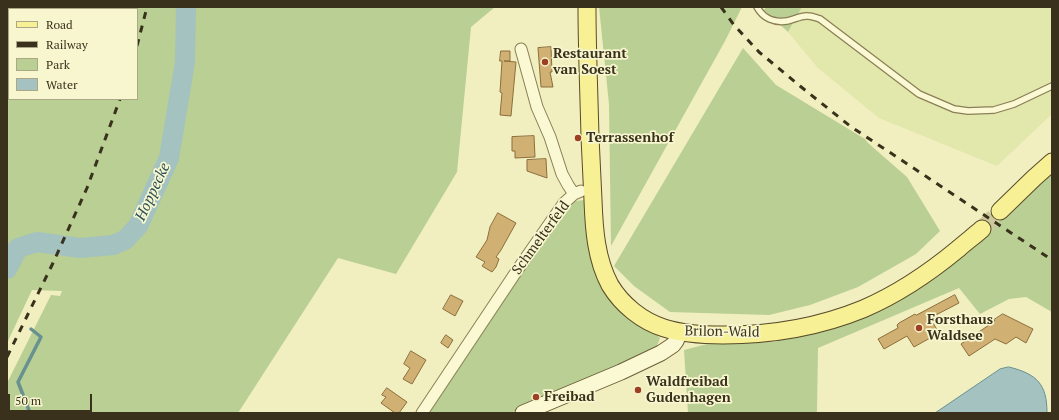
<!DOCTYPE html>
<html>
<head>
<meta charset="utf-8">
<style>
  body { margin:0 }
  #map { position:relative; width:1059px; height:420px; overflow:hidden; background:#f1eebf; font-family:"PT Serif",serif }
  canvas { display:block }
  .frame { position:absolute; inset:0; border:8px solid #39311c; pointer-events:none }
  .legend { position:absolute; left:8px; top:8px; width:130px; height:92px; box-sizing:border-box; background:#f7f6cf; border:1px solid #aba787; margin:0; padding:5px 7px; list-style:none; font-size:12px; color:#39311c }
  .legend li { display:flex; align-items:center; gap:8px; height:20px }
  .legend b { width:20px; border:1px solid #aba787 }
  .scale { position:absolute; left:8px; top:394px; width:84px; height:18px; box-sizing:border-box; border:2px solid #39311c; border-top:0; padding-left:5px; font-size:12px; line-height:14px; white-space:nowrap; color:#39311c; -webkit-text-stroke:3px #f7f6cf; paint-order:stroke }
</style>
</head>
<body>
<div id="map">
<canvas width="1059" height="420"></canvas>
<div class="frame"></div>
<ul class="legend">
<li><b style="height:5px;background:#f7f094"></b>Road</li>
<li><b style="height:5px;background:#39311c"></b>Railway</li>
<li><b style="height:11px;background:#b9cf93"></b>Park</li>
<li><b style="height:11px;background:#a3c2c0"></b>Water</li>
</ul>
<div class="scale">50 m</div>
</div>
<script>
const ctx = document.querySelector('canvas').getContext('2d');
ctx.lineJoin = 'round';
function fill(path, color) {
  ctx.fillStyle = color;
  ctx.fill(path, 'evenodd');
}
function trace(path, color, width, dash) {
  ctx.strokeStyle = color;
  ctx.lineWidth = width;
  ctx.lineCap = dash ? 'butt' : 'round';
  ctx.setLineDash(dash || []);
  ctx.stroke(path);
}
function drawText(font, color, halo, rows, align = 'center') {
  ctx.font = font + ' "PT Serif",serif';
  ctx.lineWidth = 3.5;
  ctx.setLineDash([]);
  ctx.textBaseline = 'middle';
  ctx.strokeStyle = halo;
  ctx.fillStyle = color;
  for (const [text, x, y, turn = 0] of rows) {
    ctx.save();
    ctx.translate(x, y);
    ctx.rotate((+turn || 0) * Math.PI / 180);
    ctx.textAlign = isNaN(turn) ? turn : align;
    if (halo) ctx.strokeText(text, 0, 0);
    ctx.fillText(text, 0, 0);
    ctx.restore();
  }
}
const farmland = new Path2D(`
  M 802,7 L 1052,7 L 1052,114 L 997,166 L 879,118 L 818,68 L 788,32 Z`);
const green = new Path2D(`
  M 7,7 L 495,7 L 471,27 L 457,172 L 396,274 L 338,258 L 238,413 L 7,413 L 7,383 L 51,295 L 60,296 L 62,291 L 32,290 L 7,343 ZM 9,9 L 137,9 L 137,99 L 9,99 Z
  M 599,7 L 742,7 L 725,41 L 611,246 L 609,104 Z
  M 766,7 L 802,7 L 788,32 L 764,10 Z
  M 743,48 L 776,85 L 865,139 L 868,143 L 907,177 L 940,231 L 916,254 L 858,287 L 810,305 L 769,315 L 670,312 L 634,286 L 614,266 Z
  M 1052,172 L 1052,312 L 1026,297 L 1009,299 L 980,314 L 959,288 L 818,348 L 817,411 L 816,413 L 688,413 L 684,350 L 711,343 L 775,342 L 869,315 L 973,246 L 1010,210 Z
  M 585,200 L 588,245 L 597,280 L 627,315 L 657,335 L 660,338 L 657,346 L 652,352 L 626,366 L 510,413 L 428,413 L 518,271 L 575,201 Z`);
const water = new Path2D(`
  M 1009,367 C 1037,374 1047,384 1047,413 L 935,413 L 1000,369 Z`);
const stream = new Path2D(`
  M 30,413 L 18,382 L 41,337 L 31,329`);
const river = new Path2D(`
  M 7,269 L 18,248 L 37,242 L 80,248 L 113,245 L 125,240 L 138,226 L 169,158 L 185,62 L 186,7`);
const building = new Path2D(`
  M 551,47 L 552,72 L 550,72 L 553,87 L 541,87 L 538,48 Z
  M 501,51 L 510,51 L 510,61 L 504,61 L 516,62 L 511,116 L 500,115 L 502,93 L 500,92 L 502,61 L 500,61 Z
  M 534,136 L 535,157 L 515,158 L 515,151 L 512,151 L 512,137 Z
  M 546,159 L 547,178 L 527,171 L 527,160 Z
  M 498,213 L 516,223 L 501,250 L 496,257 L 499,259 L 496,267 L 492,272 L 482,266 L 485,262 L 476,257 L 487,240 L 490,227 Z
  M 451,295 L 463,301 L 455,316 L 443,309 Z
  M 955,295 L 959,303 L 930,318 L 939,333 L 914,347 L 907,336 L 884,349 L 878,339 L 898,328 L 897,325 L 899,323 L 915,314 L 916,315 Z
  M 1003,314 L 1033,329 L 1026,343 L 1016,337 L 1006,344 L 995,339 L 969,356 L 961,344 L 995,321 L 994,320 Z
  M 446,335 L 453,340 L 448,348 L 441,343 Z
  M 411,351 L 426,360 L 412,384 L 403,379 L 410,368 L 404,364 Z
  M 387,388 L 407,402 L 399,413 L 395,413 L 381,403 L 386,397 L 382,395 Z`);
const primaryTunnel = new Path2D(`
  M 982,229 L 1000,211`);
const service = new Path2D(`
  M 757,7 C 763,18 774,23 787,21 C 794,20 801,15 808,16 C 813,16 816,18 820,19 L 919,94 L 954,109 L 968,111 L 994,110 L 1014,104 L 1052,86`);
const minor = new Path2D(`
  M 521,49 L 537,107 L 550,137 L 562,174 L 568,185 L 574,194
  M 422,413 L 518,269 L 564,203 L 574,194 L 581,191`);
const secondary = new Path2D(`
  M 523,413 L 621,372 L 661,353 L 673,345 L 676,341 L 680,332`);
const primary = new Path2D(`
  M 587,7 C 587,50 589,93 590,137 C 591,158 592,179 593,200 C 594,229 596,259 610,285 C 622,305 642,321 664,328 C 683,334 703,335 723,335 C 771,335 819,327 863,309 C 898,294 929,273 958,249 C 966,242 974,236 982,229
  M 1000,211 L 1034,178 L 1052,162`);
const rail = new Path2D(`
  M 721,7 L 734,25 L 759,52 L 800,86 L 850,126 L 1052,260
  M 137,46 L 147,7
  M 7,357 L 53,263 L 87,188 L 120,99`);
const markers = [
  [545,62,4,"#9d3f23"],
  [578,138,4,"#9d3f23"],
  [919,328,4,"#9d3f23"],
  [638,390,4,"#9d3f23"],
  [536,397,4,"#9d3f23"]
];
const poiNames = [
  ["Restaurant",553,54],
  ["van Soest",553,70],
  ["Terrassenhof",586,138],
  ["Forsthaus",927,320],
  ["Waldsee",927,336],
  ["Waldfreibad",646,382],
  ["Gudenhagen",646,398],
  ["Freibad",544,397]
];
const streetNames = [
  ["Schmelterfeld",541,238,-54],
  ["Brilon-Wald",722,332,1]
];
const waterNames = [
  ["Hoppecke",153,192,-65]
];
fill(farmland, '#e2e7ac');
fill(green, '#b9cf93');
fill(water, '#a3c2c0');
trace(water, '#699190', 1);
trace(stream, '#699190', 3.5);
trace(river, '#a3c2c0', 20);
fill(building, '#d1b173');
trace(building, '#8b6e3b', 1);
trace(primaryTunnel, '#ccc89e', 17, [17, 8]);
trace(service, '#8a7f56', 8);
trace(minor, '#8a7f56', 13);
trace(secondary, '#6c5f3a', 17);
trace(primary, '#584b2b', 19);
trace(service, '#fbf9d3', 5.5);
trace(minor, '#fbf9d3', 11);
trace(secondary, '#fbf9d3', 15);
trace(primary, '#f7f094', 17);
trace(rail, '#39311c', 3, [7, 7]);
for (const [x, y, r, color] of markers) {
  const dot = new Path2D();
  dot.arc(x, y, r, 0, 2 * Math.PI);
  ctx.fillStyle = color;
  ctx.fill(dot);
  trace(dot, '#f7f6cf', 1.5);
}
drawText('bold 14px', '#39311c', '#f7f6cf', poiNames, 'left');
drawText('14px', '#39311c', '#f7f6cf', streetNames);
drawText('italic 15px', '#2a515a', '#f7f6cf', waterNames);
</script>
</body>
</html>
